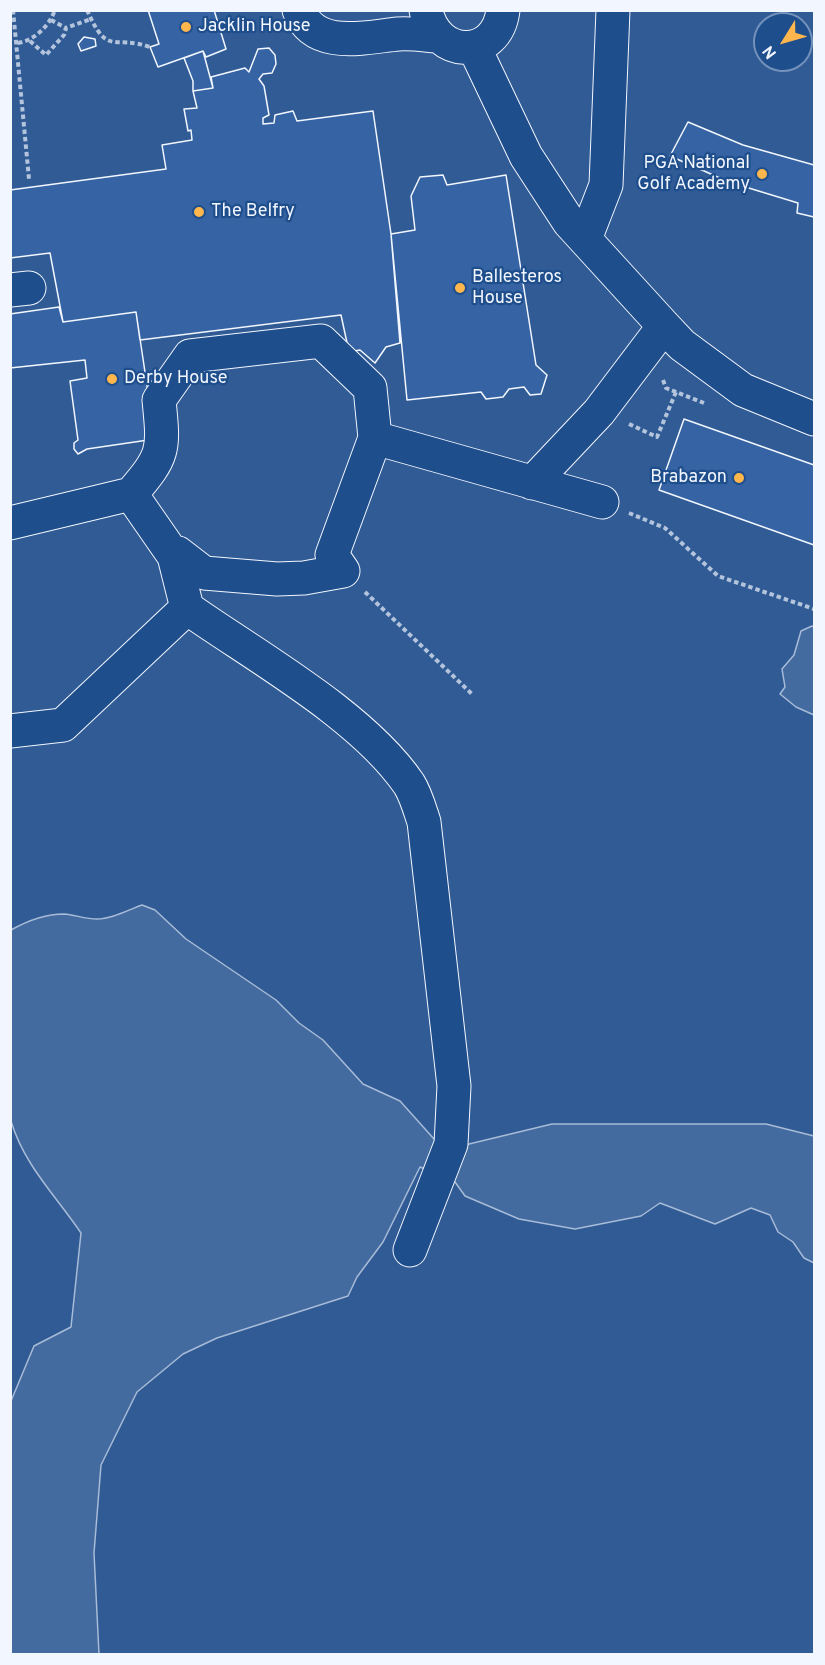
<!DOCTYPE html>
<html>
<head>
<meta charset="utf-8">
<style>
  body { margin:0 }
  #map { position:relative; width:825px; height:1665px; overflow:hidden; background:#1f4e8c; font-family:Overpass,sans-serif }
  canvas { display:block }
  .frame { position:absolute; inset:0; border:12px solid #f2f6ff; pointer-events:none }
  .north { position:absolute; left:753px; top:12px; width:60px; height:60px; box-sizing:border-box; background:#1f4e8c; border:2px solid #7391ba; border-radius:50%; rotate:233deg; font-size:16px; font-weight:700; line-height:24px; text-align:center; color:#f2f6ff }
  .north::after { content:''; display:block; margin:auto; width:21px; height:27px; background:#ffb74d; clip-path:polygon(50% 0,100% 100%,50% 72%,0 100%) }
</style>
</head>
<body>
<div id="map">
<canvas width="825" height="1665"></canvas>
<div class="frame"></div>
<div class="north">N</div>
</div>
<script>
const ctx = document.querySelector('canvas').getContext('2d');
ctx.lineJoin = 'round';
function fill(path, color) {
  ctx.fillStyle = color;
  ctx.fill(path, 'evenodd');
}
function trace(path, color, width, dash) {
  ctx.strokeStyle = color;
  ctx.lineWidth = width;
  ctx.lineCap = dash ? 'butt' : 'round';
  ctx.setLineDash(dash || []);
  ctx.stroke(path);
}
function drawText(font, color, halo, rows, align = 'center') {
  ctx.font = font + ' Overpass,sans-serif';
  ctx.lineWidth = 4.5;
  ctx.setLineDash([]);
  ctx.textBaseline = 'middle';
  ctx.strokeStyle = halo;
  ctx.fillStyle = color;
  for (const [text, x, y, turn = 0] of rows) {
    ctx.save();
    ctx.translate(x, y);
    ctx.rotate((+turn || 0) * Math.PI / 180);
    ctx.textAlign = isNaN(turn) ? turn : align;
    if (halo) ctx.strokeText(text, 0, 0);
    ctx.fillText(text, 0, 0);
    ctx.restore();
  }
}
const green = new Path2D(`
  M 11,11 L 814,11 L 814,1654 L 11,1654 ZM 765,24 L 801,24 L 801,60 L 765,60 Z`);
const water = new Path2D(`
  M 812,626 L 814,627 L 814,715 L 796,707 L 780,694 L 785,687 L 782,669 L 794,655 L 801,631 Z
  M 142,905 L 155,910 L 186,939 L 276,1000 L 299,1023 L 323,1040 L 363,1084 L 400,1101 L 434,1139 L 460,1151 L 469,1144 L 552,1124 L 766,1124 L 814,1136 L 814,1263 L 804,1258 L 793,1242 L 778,1232 L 770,1215 L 751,1208 L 715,1224 L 660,1203 L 641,1216 L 575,1229 L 519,1219 L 465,1196 L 455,1182 L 420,1167 L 383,1242 L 357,1277 L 348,1296 L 217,1338 L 183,1354 L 137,1392 L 101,1465 L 94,1553 L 99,1654 L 11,1654 L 11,1401 L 34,1346 L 71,1327 L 81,1233 C 56,1196 24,1165 11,1121 L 11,930 C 27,921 45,914 64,914 C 75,915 86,919 97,919 C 112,919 128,910 142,905 Z`);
const building = new Path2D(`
  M 148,10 L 214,10 L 226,49 L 206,57 L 203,51 L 158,67 L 150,47 L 159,44 Z
  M 84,37 L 95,39 L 96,46 L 81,51 L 78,44 Z
  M 269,48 L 275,55 L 276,64 L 272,73 L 263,74 L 259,79 L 264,86 L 269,115 L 263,118 L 263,124 L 274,123 L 275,115 L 293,111 L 297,121 L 373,111 L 391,234 L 400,343 L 386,347 L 375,363 L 360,350 L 349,352 L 341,315 L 140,340 L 136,312 L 63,322 L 50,253 L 10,258 L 10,190 L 166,169 L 162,145 L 192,140 L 191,130 L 188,131 L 184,109 L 197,108 L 193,91 L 213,88 L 211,77 L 245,68 L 249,72 L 258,49 Z
  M 203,51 L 213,88 L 193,91 L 193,81 L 184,58 Z
  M 688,122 L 743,145 L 814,165 L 814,217 L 797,213 L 798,203 L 729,182 L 670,156 Z
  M 443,175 L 447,185 L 506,175 L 536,365 L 547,375 L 541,394 L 530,395 L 524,387 L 509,389 L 503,397 L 486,399 L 481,392 L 407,400 L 391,234 L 415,230 L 411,196 L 420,177 Z
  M 59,307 L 63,322 L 136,312 L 155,439 L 87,449 L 78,454 L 74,449 L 74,443 L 78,440 L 70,381 L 87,378 L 85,360 L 10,368 L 10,314 Z
  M 684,419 L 814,465 L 814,545 L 659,490 Z`);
const path = new Path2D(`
  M 13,10 L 29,179
  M 87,10 C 108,58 113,34 150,47
  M 51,20 L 66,28
  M 30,41 L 46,55 L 64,35 L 66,28 L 91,19
  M 18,43 C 35,40 49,26 55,10
  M 663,380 L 666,388 L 704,403
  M 629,424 L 657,437 L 676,392
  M 629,513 L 665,528 L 718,576 L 814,609
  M 365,592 L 472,694`);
const minor = new Path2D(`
  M 299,10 C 314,51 366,37 398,34 C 410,33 424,35 436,36
  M 426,10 C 435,59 497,61 503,10
  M 474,47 L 526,156 L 569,222 L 664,326 L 682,345 L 743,390 L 814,419
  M 585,239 L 606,185 L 613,10
  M 10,290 L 29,288
  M 532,483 L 599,412 L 664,326
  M 10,523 L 131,494
  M 174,556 L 131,494 C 165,455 164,450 159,400 L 190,356 L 321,341 L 370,388 L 375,438
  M 187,608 L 174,556 L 178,553 L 204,573 L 277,579 L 304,578 L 343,571 L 332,555 L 375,438 L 602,502
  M 10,731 L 63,725 L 187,608 C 255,656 362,715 409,784 C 416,795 420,810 424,822 L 454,1086 L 451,1144 L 410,1250`);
const markers = [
  [186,27,6,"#ffb74d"],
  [762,174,6,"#ffb74d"],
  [199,212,6,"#ffb74d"],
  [460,288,6,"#ffb74d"],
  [112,379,6,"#ffb74d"],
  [739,478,6,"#ffb74d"]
];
const poiNames = [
  ["Jacklin House",198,27],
  ["PGA National",750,164,"right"],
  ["Golf Academy",750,185,"right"],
  ["The Belfry",211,212],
  ["Ballesteros",472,278],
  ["House",472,299],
  ["Derby House",124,379],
  ["Brabazon",727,478,"right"]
];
fill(green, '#305b95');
trace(green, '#a8bbd7', 1.5);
fill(water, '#446ba0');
trace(water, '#a8bbd7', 1.5);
fill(building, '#3563a3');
trace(building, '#f2f6ff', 1.5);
trace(minor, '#f2f6ff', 35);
trace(path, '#b3c4dc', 4, [4.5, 3]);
trace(minor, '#1f4e8c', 33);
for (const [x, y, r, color] of markers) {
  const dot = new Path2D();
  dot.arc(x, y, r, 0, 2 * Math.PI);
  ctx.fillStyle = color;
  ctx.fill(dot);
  trace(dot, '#1f4e8c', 2);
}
drawText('18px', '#f2f6ff', '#1f4e8c', poiNames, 'left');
</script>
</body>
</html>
